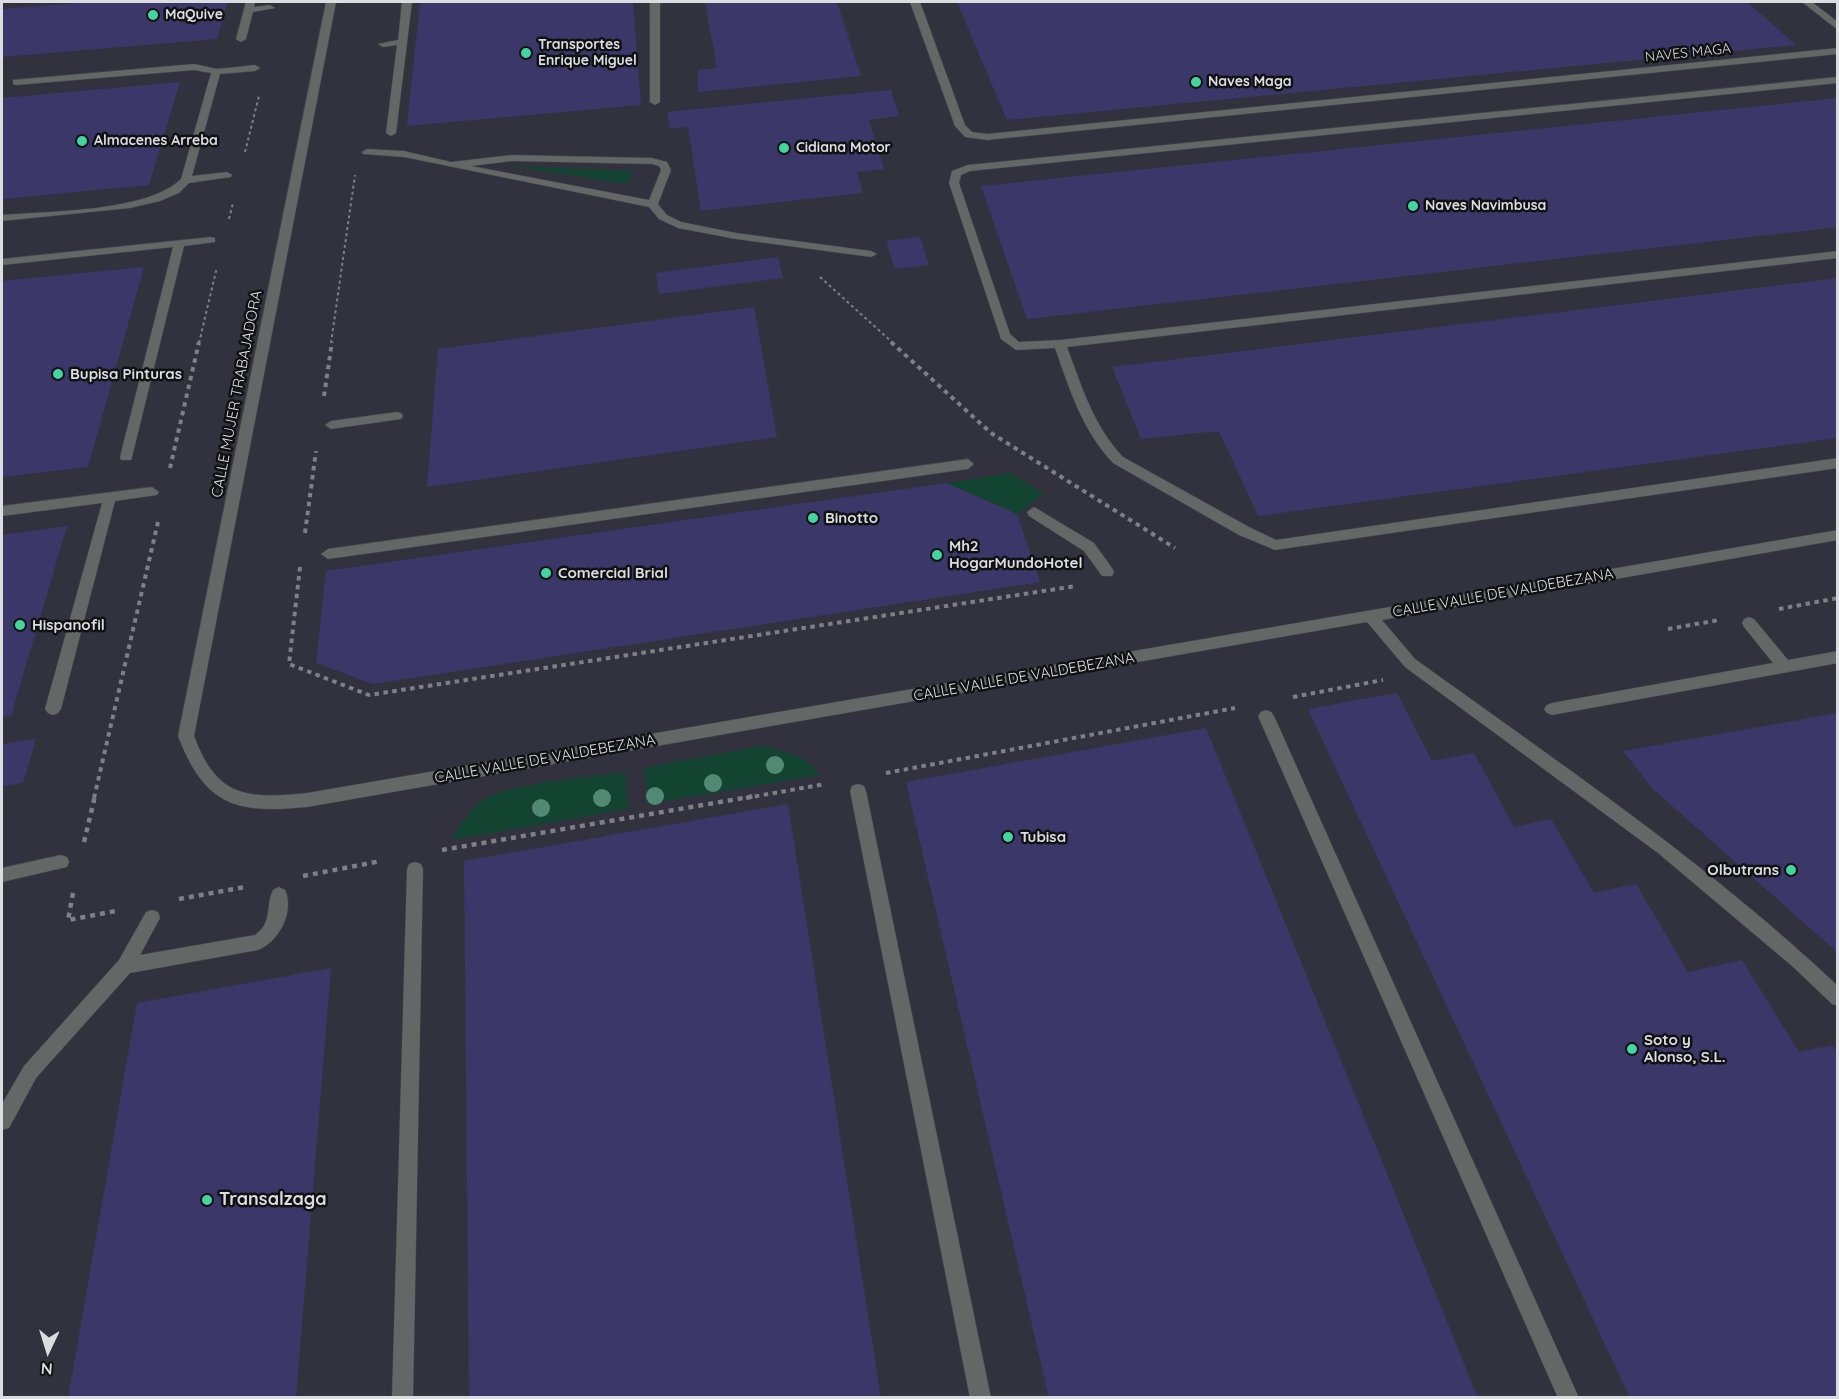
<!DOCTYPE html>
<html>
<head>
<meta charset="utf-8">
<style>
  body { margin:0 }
  #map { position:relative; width:1839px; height:1399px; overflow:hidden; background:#28282f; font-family:Quicksand,sans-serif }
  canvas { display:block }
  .frame { position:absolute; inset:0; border:3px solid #dcdde1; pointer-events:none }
  .north { position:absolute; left:18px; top:1321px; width:60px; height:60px; -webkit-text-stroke:4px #111114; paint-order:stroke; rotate:184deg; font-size:16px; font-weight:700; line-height:24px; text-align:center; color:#dcdde1 }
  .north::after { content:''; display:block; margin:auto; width:21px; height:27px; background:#dcdde1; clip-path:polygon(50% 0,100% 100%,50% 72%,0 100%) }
</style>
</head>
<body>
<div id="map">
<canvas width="1839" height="1399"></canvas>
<div class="frame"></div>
<div class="north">N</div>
</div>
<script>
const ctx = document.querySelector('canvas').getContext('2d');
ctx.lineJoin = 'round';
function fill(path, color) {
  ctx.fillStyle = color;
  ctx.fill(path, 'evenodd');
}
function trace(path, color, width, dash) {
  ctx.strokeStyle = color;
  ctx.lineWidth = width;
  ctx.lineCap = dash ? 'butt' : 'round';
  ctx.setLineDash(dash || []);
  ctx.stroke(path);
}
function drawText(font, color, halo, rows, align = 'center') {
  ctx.font = font + ' Quicksand,sans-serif';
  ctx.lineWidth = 5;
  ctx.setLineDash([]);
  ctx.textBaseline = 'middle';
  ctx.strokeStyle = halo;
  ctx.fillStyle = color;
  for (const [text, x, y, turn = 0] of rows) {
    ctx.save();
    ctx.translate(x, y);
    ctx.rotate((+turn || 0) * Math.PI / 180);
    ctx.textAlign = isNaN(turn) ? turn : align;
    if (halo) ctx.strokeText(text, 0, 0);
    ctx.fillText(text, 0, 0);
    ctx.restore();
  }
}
const built = new Path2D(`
  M 2,2 L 1837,2 L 1837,1397 L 2,1397 Z`);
const green = new Path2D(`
  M 510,166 L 633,171 L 628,184 Z
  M 1011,473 L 1044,494 L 1017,514 L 946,483 Z
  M 761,746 C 785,752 805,754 820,775 L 648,804 L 644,768 Z
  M 625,772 L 628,809 L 451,840 C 459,826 470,810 483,800 C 509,783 591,777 625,772 Z`);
const building = new Path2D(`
  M 90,2 L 228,2 L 217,39 L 2,57 L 2,9 Z
  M 420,2 L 633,2 L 641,105 L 407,126 Z
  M 705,2 L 837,2 L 861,76 L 698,92 L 698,70 L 717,68 Z
  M 957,2 L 1747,2 L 1796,45 L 1007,120 Z
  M 180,82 L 149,185 L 2,199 L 2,98 Z
  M 891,90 L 899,116 L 869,120 L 884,169 L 857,172 L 863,193 L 701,211 L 688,127 L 670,129 L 667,112 Z
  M 1838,98 L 1838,227 L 1027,319 L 981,186 Z
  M 920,237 L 929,265 L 895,269 L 886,241 Z
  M 778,257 L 783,278 L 659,294 L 656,273 Z
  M 144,267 L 88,467 L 2,477 L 2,281 Z
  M 1838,278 L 1838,438 L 1258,516 L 1219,431 L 1141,439 L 1112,367 Z
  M 754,307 L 777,437 L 427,487 L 438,349 Z
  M 946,483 L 1017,514 L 1040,582 L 373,684 L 316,663 L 326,571 Z
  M 67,526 L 11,716 L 2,717 L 2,535 Z
  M 1397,693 L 1432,761 L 1474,753 L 1514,827 L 1551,819 L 1594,893 L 1636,884 L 1688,972 L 1742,960 L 1799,1052 L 1832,1045 L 1838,1054 L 1838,1398 L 1630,1398 L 1308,709 Z
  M 1838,713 L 1838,953 L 1652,788 L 1623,751 Z
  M 1206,728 L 1478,1398 L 1049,1398 L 906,782 Z
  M 36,739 L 23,783 L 2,786 L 2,744 Z
  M 788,804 L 881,1398 L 469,1398 L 464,861 Z
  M 331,968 L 296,1398 L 68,1398 L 137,1003 Z`);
const pathFar2 = new Path2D(`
  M 245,152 L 259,96
  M 229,219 L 233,203
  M 820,277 L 893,343
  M 199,343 L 217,267
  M 331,343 L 355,175`);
const pathFar1 = new Path2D(`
  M 891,342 L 991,433 L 1175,548
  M 324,396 L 332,342
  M 170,468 L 199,342
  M 305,533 L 316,451
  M 300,567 L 289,664 L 369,695 L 1076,586
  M 1779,609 L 1838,598
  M 1668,629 L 1719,620
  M 1293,697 L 1383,680
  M 886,773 L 1235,708
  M 94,798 L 158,522
  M 746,798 L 825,784`);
const path = new Path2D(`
  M 84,842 L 95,796
  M 442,850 L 755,796
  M 303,876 L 381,861
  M 73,893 L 68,920 L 116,911
  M 179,899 L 245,887`);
const minor = new Path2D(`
  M 246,2 L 255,2 L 254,7 L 270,5 L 275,8 L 253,12 L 246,39 L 241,42 L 236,39 Z
  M 326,2 L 336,2 L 194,736 C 217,798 247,799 307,793 L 1838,530 L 1838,540 L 1382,620 L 1415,659 C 1559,763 1708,863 1838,986 L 1838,1006 L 1832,1004 L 1792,966 L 1658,853 L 1405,667 L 1367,622 L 307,807 C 236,814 205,806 178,736 Z
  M 402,2 L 412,2 L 396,133 L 391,136 L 386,133 L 397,45 L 383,47 L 378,44 L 398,40 Z
  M 650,2 L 660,2 L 660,102 L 655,105 L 650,102 Z
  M 910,2 L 920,2 L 965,125 L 972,132 L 987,134 L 1838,48 L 1838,54 L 987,140 L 965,137 L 955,126 Z
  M 1802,2 L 1812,2 L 1838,22 L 1838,30 Z
  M 194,64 L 217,69 L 255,65 L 260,68 L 255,71 L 220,74 L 192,176 L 227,172 L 232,175 L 231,177 L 189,183 L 179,193 L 160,201 L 130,208 L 2,221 L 2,215 C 49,211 147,212 181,179 L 211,73 L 194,70 L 16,85 L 13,84 L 13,80 Z
  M 1838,77 L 1838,83 L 970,171 L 961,175 L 959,183 L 1010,334 L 1019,342 L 1060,340 L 1838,251 L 1838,258 L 1067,347 C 1082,387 1093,425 1123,457 L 1249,527 L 1276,540 L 1838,458 L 1838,468 L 1275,550 L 1239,535 L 1113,463 C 1082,430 1070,390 1055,348 L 1016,350 L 1001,339 L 949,183 L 952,171 L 968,165 Z
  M 367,149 L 404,151 L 451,162 L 512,155 L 652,158 L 667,162 L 671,170 L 658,204 L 667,215 L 681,222 L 736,233 L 871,251 L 877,254 L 871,257 L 736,239 L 678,228 L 659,219 L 649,207 L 404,157 L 363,154 L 362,152 ZM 512,161 L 652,164 L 659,166 L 661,170 L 649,200 L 471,166 Z
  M 211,237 L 215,238 L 215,242 L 184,246 L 132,457 L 131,460 L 121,460 L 120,457 L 173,247 L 2,265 L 2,259 Z
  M 397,412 L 401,413 L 403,416 L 401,419 L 331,429 L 325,425 L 331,421 Z
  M 968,459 L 974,464 L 968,469 L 328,559 L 321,554 L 328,549 Z
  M 152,487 L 159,492 L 157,495 L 115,501 L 61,709 L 58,713 L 53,715 L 48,713 L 45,709 L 102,503 L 2,516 L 2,506 Z
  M 1034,507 L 1094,543 L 1112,568 L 1114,572 L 1112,576 L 1102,576 L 1084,551 L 1029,516 L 1027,512 Z
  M 1749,617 L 1754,619 L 1788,660 L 1838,651 L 1838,663 L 1552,715 L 1547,713 L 1544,709 L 1547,705 L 1552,703 L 1773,663 L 1744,627 L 1742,623 L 1744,619 Z
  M 1266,710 L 1271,712 L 1274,716 L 1579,1398 L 1558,1398 L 1258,716 L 1261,712 Z
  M 858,784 L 864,786 L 866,791 L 991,1398 L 970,1398 L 850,791 L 852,786 Z
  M 61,855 L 67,857 L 69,862 L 67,867 L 2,882 L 2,868 Z
  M 415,862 L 421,864 L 423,869 L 413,1398 L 392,1398 L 407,869 L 409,864 Z
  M 279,887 L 285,890 C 295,911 279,942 258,950 L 130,973 L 36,1078 L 9,1128 L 2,1130 L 2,1104 L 24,1066 L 119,960 L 146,912 L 152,910 L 158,912 L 160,918 L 140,955 L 255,935 C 273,922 265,907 273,890 Z`);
const trees = [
  [775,765],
  [713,783],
  [655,796],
  [602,798],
  [541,808]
];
const markers = [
  [153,15,6,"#44d4a0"],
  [526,53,6,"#44d4a0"],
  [1196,82,6,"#44d4a0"],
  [82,141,6,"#44d4a0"],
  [784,148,6,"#44d4a0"],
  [1413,206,6,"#44d4a0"],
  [58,374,6,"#44d4a0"],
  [813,518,6,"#44d4a0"],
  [937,555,6,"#44d4a0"],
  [546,573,6,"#44d4a0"],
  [20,625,6,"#44d4a0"],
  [1008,837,6,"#44d4a0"],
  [1791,870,6,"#44d4a0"],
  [1632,1049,6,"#44d4a0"],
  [207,1200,6,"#44d4a0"]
];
const farPoinames = [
  ["MaQuive",165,15],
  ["Transportes",538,45],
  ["Enrique Miguel",538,61],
  ["Naves Maga",1208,82],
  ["Almacenes Arreba",94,141],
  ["Cidiana Motor",796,148],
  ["Naves Navimbusa",1425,206]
];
const farStreetnames = [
  ["NAVES MAGA",1688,53,-6]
];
const poiNames = [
  ["Bupisa Pinturas",70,374],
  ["Binotto",825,518],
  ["Mh2",949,546],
  ["HogarMundoHotel",949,563],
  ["Comercial Brial",558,573],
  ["Hispanofil",32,625],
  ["Tubisa",1020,837],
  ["Olbutrans",1779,870,"right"],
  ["Soto y",1644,1040],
  ["Alonso, S.L.",1644,1057]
];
const streetNames = [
  ["CALLE MUJER TRABAJADORA",237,394,-79],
  ["CALLE VALLE DE VALDEBEZANA",1503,593,-10],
  ["CALLE VALLE DE VALDEBEZANA",1024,677,-10],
  ["CALLE VALLE DE VALDEBEZANA",545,759,-10]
];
const nearPoinames = [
  ["Transalzaga",219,1200]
];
fill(built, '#32323e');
fill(green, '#124431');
fill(building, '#3b3769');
trace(minor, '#45454b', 1);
trace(pathFar2, '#7f7f85', 2, [3, 3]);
trace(pathFar1, '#7f7f85', 4, [4.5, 4.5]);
trace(path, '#7f7f85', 4.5, [5, 5]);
fill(minor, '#636765');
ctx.fillStyle = '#528975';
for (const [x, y] of trees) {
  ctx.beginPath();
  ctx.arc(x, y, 9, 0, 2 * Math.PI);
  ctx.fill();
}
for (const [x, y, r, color] of markers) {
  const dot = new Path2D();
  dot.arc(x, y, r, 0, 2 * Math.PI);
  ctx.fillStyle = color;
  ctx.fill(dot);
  trace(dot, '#111114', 2);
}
drawText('bold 14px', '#dcdde1', '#111114', farPoinames, 'left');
drawText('14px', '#dcdde1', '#111114', farStreetnames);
drawText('bold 15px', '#dcdde1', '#111114', poiNames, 'left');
drawText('15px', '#dcdde1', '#111114', streetNames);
drawText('bold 18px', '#dcdde1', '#111114', nearPoinames, 'left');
</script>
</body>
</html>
